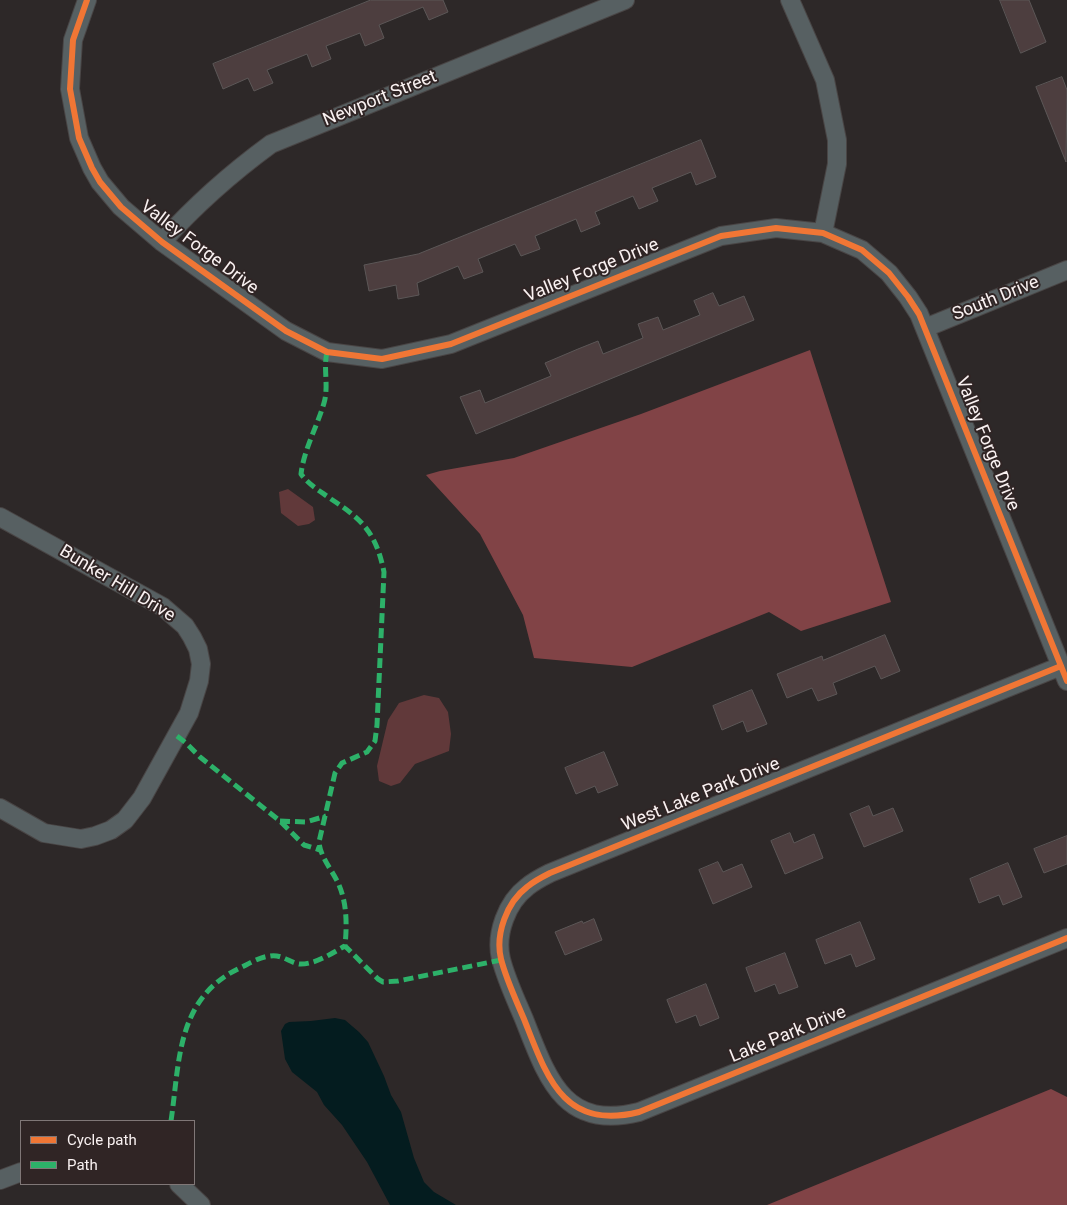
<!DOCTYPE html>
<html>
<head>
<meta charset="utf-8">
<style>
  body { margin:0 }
  #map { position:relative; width:1067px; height:1205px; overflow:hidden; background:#2d2828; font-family:Roboto,sans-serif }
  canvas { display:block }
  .legend { position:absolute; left:20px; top:1120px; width:175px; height:65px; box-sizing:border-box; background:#302525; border:1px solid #807777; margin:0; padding:6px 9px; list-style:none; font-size:15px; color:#f9f1f1 }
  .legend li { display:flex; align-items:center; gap:10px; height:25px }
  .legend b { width:25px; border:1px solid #807777 }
</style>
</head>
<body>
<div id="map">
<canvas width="1067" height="1205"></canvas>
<ul class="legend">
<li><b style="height:6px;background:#f07635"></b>Cycle path</li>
<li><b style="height:6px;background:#2db169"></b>Path</li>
</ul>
</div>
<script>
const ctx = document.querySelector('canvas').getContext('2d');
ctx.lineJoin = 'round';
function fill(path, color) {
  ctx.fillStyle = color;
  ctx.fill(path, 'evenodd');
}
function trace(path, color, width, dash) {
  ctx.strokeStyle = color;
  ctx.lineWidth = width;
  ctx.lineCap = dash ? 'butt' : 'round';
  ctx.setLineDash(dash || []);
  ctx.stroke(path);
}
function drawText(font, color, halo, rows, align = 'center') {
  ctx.font = font + ' Roboto,sans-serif';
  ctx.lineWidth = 4;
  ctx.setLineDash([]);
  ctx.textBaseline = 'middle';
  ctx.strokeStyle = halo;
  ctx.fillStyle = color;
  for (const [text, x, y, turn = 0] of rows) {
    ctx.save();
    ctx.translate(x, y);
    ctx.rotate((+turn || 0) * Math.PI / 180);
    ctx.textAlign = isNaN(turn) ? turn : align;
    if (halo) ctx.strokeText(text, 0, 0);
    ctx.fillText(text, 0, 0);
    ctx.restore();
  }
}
const green = new Path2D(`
  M 288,489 L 313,507 L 315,520 L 309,524 L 298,526 L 281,513 L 279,492 Z
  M 424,695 L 439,698 L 448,712 L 451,734 L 449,751 L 415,764 L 400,783 L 391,786 L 379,781 L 377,766 L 388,720 L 399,703 Z`);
const forest = new Path2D(`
  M 810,350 L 891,602 L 801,631 L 769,612 L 632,667 L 534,658 L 523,615 L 480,534 L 426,475 L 440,471 L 514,458 L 641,414 Z
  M 1051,1089 L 1067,1097 L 1067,1205 L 767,1205 Z`);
const water = new Path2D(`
  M 335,1018 L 345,1020 L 359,1032 L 368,1042 L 384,1076 L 391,1095 L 401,1112 L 414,1158 L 424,1182 L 434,1192 L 456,1205 L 390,1205 L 367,1162 L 342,1125 L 324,1105 L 317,1092 L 292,1072 L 285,1059 L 281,1031 L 285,1024 L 289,1022 L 311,1021 Z`);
const building = new Path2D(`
  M 371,0 L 443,0 L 448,12 L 429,20 L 423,7 L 379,25 L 384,38 L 365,46 L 360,33 L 326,46 L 331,59 L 312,67 L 307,54 L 267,70 L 273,83 L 254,91 L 248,78 L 223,89 L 213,64 Z
  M 1000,0 L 1029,0 L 1046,42 L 1021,53 Z
  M 1062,77 L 1067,90 L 1066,162 L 1036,87 Z
  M 701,140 L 716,177 L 696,185 L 691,172 L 652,188 L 658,201 L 639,209 L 633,196 L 595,212 L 600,224 L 581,232 L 576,219 L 535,236 L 540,249 L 521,256 L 515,244 L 478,259 L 483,272 L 464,279 L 458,266 L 417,283 L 419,295 L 398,299 L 396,285 L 369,291 L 364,265 L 418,254 Z
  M 713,293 L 719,306 L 744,296 L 754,320 L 476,434 L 460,397 L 480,390 L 485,403 L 551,376 L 545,363 L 578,349 L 598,341 L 603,354 L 643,338 L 638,324 L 658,317 L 663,330 L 700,315 L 694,301 Z
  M 885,635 L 900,671 L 881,679 L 875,666 L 833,683 L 837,694 L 818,701 L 812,688 L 787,698 L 777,674 L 822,656 L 823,660 Z
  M 752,690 L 767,724 L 747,732 L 743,721 L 722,730 L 713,706 Z
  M 604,752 L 618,785 L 598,793 L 595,786 L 576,794 L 565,768 Z
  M 869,806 L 873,816 L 893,808 L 903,831 L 864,847 L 850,814 Z
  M 790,833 L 794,843 L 814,834 L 823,858 L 785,874 L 771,841 Z
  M 1067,836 L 1067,864 L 1044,873 L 1034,849 Z
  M 718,862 L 723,872 L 742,864 L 752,887 L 713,904 L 699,870 Z
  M 1008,863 L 1022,897 L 1003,905 L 999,895 L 979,903 L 970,879 Z
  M 594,919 L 602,940 L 565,955 L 555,932 L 582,921 L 583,923 Z
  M 860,922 L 875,959 L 856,967 L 851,954 L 825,964 L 816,940 Z
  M 785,953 L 798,987 L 779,994 L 775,984 L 755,992 L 746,968 Z
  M 706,984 L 719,1018 L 700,1026 L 696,1015 L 676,1023 L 667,1000 Z`);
const minor = new Path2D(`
  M 87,0 L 73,40 L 70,89 L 79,138 L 92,168 L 100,182 L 121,207 L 162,242 L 286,331 L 327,352 L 382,359 L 451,344 L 721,236 L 776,228 L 823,233 L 862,250 L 889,273 L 908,297 L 919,314 L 1067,681
  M 790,0 L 825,80 L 837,140 L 837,164 L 823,233
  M 162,242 C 196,204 230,174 271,144 L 625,0
  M 925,328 L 1067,270
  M 0,517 L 163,607 L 185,626 L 192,637 L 198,649 L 201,664 L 199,681 L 189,713 L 142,798 L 125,820 L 111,830 L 95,836 L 81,839 L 44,833 L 0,808
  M 1061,666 L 550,873 C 542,877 534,881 527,887 C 507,902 495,934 501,959 C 506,979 516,1000 524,1019 C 547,1077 563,1131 639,1112 L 1067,938
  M 0,1180 L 21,1172
  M 179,1184 L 201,1205`);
const quiet = new Path2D(`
  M 327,352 C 323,369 329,386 324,403 C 317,427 304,449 301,474 C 309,485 320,491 331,499 C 363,520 376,533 384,572 L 377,725 L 375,741 L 367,752 L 342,763 L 335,773 L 319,842 C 320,857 333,871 339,885 C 347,904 347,925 345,946 L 378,979 L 383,982 L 398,981 L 501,960
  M 177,736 L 186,743 L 200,757 L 280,821 L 304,845 L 320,850
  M 280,821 L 306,822 L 326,816
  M 171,1121 C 180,1060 176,997 242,967 C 250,963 260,957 270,956 C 281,954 289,962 299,964 C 315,965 332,953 345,946`);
const cycleway = new Path2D(`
  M 87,0 L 73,40 L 70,89 L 79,138 L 92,168 L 100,182 L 121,207 L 162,242 L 286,331 L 327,352 L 382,359 L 451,344 L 721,236 L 776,228 L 823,233 L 862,250 L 889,273 L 908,297 L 919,314 L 1067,681
  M 1061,666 L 550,873 C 542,877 534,881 527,887 C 507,902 495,934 501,959 C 506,979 516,1000 524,1019 C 547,1077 563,1131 639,1112 L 1067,938`);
const streetNames = [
  ["Newport Street",380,99,-22],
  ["Valley Forge Drive",199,248,37],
  ["Valley Forge Drive",592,271,-22],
  ["South Drive",996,299,-22],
  ["Valley Forge Drive",987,444,68],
  ["Bunker Hill Drive",117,584,31],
  ["West Lake Park Drive",701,795,-22],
  ["Lake Park Drive",788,1035,-22]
];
fill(green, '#61393a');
fill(forest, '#814346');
fill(water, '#041c1f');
fill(building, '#4d3e3f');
trace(building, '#5c5757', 1);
trace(minor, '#494545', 20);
trace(minor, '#576062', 18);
trace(quiet, '#2db169', 5, [10, 5]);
trace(cycleway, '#f07635', 6);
drawText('18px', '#f9f1f1', '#302525', streetNames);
</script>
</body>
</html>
